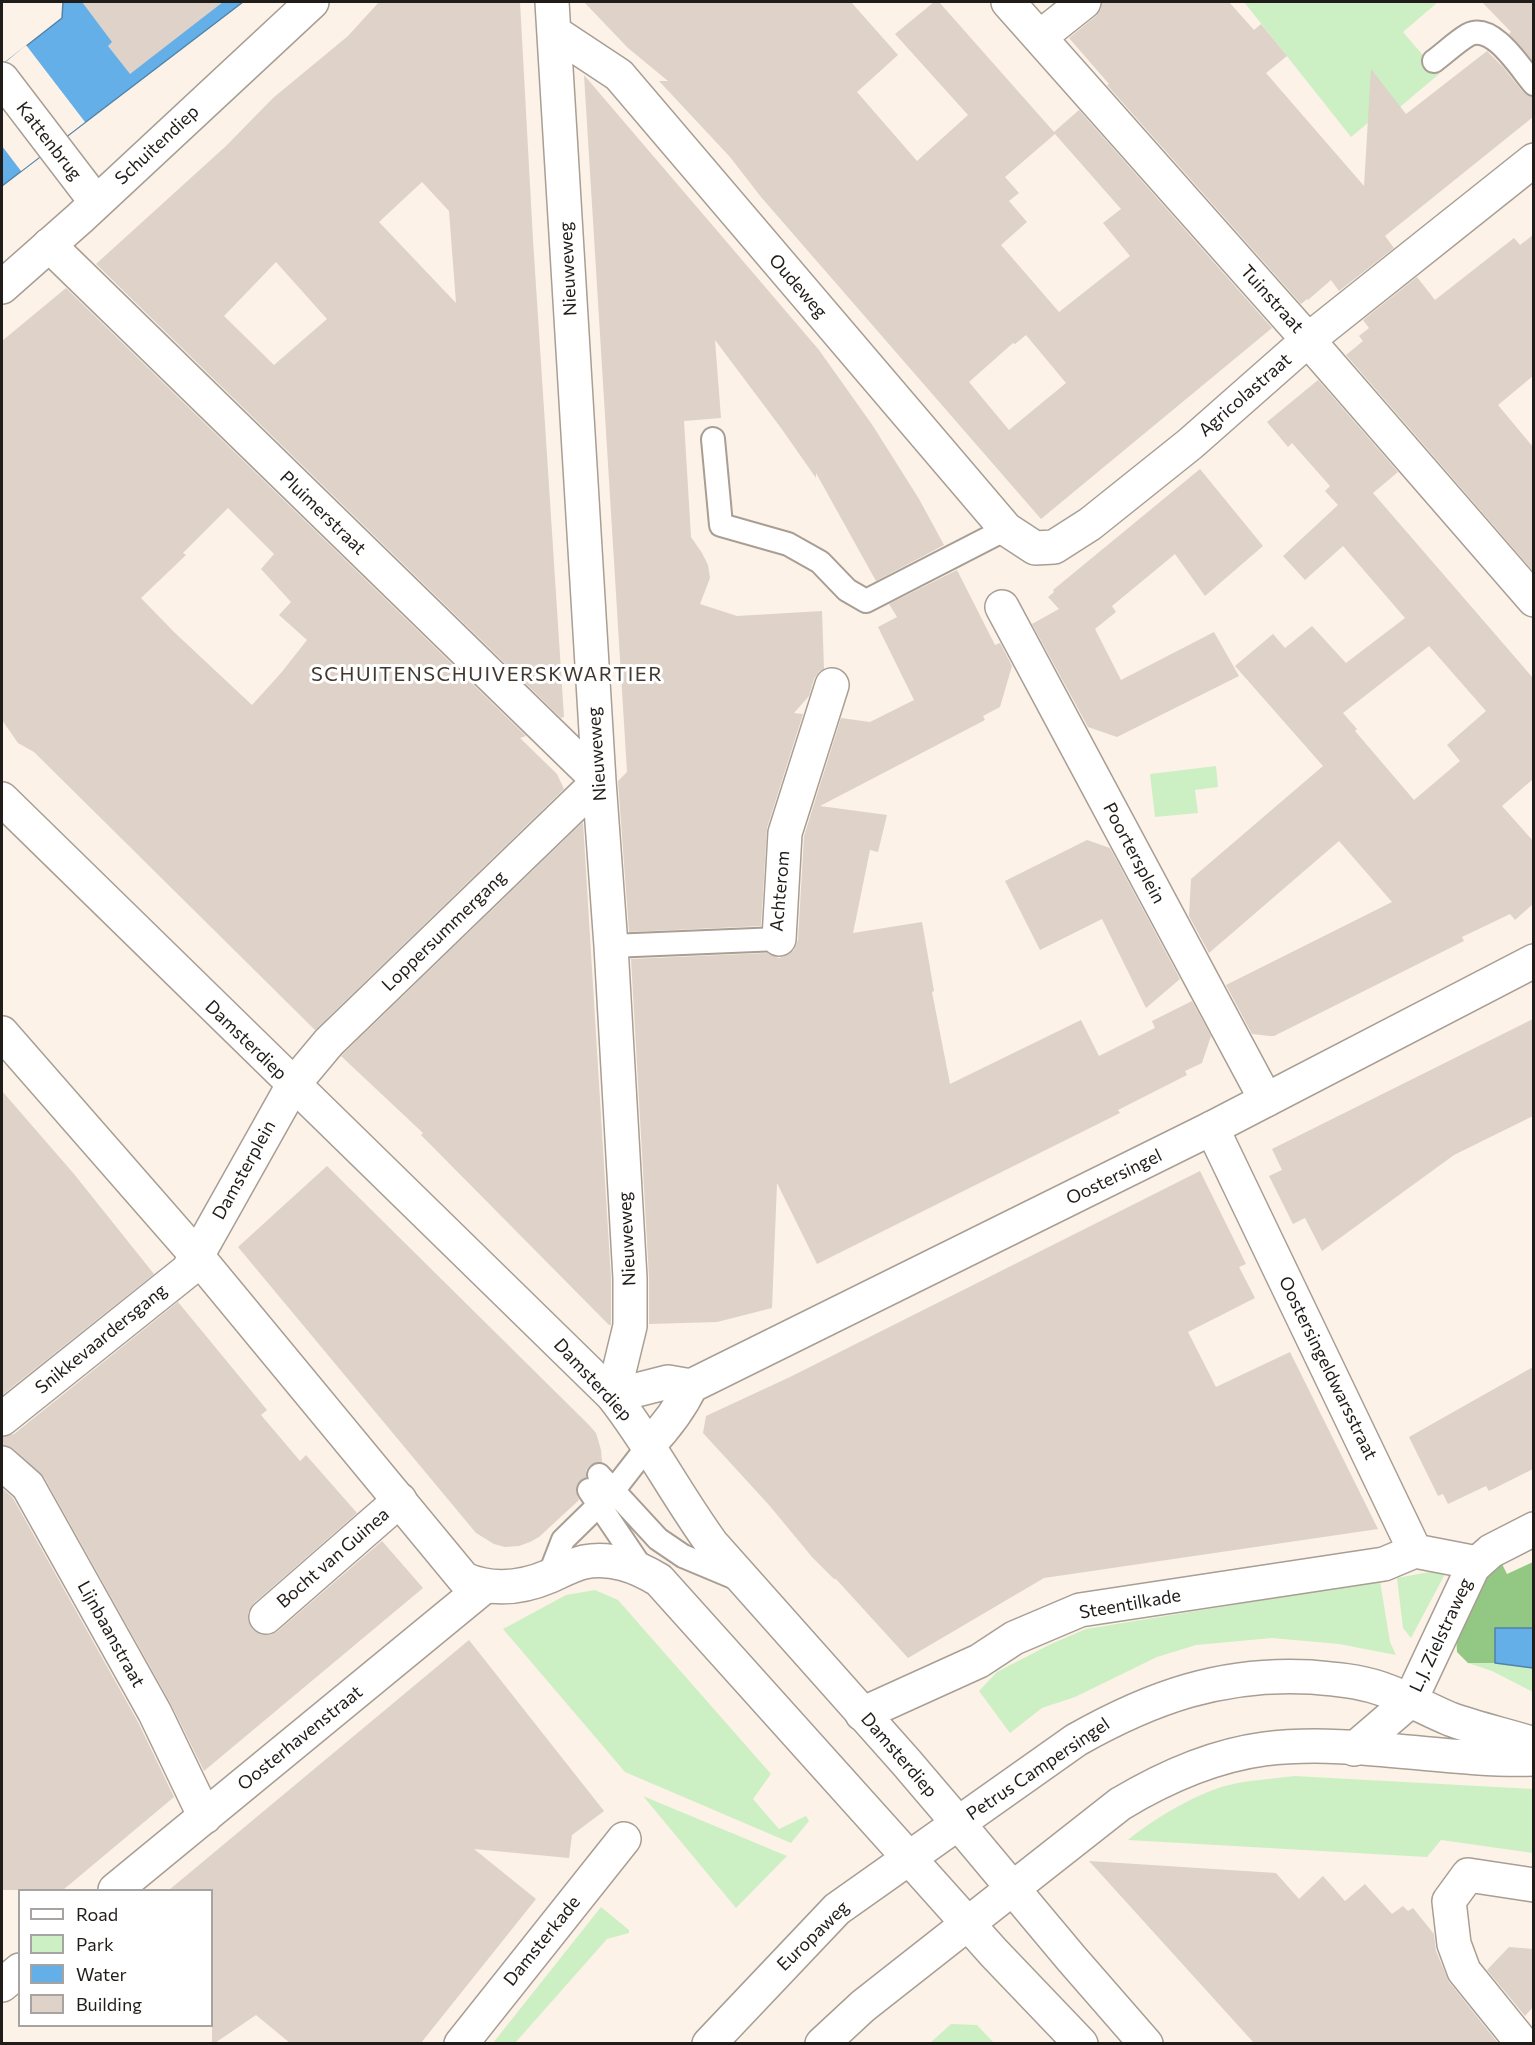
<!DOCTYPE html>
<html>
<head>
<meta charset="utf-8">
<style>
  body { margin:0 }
  #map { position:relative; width:1535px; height:2045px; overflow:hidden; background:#fdf2e7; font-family:Commissioner,sans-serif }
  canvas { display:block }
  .frame { position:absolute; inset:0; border:3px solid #201c19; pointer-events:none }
  .legend { position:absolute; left:18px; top:1889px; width:195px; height:138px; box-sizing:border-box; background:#fff; border:2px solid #a6a4a3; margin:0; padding:8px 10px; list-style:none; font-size:18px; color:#201c19 }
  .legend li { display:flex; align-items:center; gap:12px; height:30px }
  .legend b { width:30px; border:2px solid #a6a4a3 }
</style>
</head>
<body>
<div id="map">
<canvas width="1535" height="2045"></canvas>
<div class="frame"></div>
<ul class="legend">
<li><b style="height:8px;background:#fff"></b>Road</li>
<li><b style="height:16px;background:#cdefc4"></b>Park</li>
<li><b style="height:16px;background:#64afe7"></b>Water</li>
<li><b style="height:16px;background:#ded2c9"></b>Building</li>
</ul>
</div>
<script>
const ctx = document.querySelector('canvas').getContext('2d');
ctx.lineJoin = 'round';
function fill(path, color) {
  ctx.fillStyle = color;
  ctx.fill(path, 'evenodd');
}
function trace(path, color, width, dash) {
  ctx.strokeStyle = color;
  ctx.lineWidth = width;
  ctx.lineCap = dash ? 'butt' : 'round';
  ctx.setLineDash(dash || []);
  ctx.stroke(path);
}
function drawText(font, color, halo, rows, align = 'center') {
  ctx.font = font + ' Commissioner,sans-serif';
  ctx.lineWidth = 6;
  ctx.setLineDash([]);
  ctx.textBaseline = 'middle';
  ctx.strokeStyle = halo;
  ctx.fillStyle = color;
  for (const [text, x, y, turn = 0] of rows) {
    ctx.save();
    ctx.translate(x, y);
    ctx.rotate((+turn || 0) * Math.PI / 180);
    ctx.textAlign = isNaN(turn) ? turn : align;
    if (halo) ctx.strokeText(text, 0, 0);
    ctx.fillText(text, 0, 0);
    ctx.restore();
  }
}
const green = new Path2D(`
  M 1244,2 L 1438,2 L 1403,32 L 1439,74 L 1400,107 L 1375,117 L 1351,137 Z
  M 1216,766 L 1218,787 L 1195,790 L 1198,813 L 1155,817 L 1150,774 Z
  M 1440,1570 L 1445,1574 L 1411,1638 L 1403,1628 L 1397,1578 Z
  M 1380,1581 L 1390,1642 L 1396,1655 L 1339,1644 L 1272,1638 L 1196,1645 L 1157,1657 L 1075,1697 L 1042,1708 L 1010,1733 L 979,1691 L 997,1672 L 1051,1644 L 1086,1629 Z
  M 595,1590 L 618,1600 L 771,1774 L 753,1799 L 779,1829 L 806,1816 L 809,1821 L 791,1843 L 625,1772 L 503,1629 L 566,1595 Z
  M 1468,1663 L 1495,1663 L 1533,1668 L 1533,1692 L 1492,1671 Z
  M 1294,1776 L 1533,1789 L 1533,1853 L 1441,1840 L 1427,1857 L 1128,1840 C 1153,1819 1194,1795 1225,1786 C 1247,1780 1272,1779 1294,1776 Z
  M 643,1796 L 787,1856 L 736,1908 Z
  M 601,1907 L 629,1930 L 629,1933 L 607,1939 L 515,2043 L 493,2043 Z
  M 951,2024 L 977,2025 L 994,2043 L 930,2043 Z`);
const forest = new Path2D(`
  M 1501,1562 L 1507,1574 L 1533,1562 L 1533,1628 L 1495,1628 L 1495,1663 L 1468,1663 L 1457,1652 L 1456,1634 L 1484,1582 Z`);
const water = new Path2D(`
  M 63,2 L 243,2 L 2,186 L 2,65 L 62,18 Z
  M 1495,1628 L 1533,1628 L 1533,1668 L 1495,1663 Z`);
const pier = new Path2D(`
  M 26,45 L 85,122 L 21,171 L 2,146 L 2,65 Z`);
const building = new Path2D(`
  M 82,2 L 223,2 L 130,74 L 108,46 L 112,42 Z
  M 379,2 L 520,2 L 533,240 L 564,717 L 561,718 L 96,264 L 226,146 L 273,98 L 348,36 ZM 422,182 L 449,211 L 456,303 L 379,222 ZM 276,262 L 327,319 L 274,365 L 224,316 Z
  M 584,2 L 851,2 L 898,55 L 857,92 L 917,161 L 968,115 L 895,34 L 934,2 L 939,2 L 1054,132 L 1079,110 L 1272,328 L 1041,519 L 761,197 L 730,157 L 659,81 L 668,81 L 628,48 ZM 1055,134 L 1121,209 L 1103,223 L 1130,256 L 1059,312 L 1001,245 L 1027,222 L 1009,201 L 1019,193 L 1005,177 ZM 1026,335 L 1066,383 L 1009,430 L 969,382 L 1013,343 L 1015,344 Z
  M 1102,2 L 1229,2 L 1254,30 L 1261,24 L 1287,56 L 1266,73 L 1364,186 L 1371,69 L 1406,114 L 1487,51 L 1503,67 L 1523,92 L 1533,97 L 1533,117 L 1385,236 L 1394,248 L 1339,291 L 1331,280 L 1308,300 L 1307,299 L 1301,304 L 1107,85 L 1109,84 L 1069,38 L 1096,16 L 1101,9 Z
  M 1482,2 L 1533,2 L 1533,62 L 1509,34 L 1511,32 Z
  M 584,75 L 819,350 L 873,426 L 919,499 L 944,545 L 876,581 L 816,473 L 816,478 L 781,428 L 715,340 L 721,418 L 684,421 L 691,537 L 702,553 L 708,565 L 710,578 L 700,604 L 737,616 L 822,611 L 824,669 L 819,672 L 814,679 L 809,696 L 794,713 L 803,714 L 767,828 L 761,926 L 629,932 L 618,781 L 627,772 Z
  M 1533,235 L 1533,376 L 1498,405 L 1533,447 L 1533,571 L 1346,355 L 1363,341 L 1359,336 L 1369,328 L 1363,320 L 1417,277 L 1435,300 L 1514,238 L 1520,245 Z
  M 66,288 L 526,736 L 520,738 L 557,774 L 564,789 L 315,1030 L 34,752 L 18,743 L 2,720 L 2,341 ZM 228,508 L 274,554 L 261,569 L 291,602 L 279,615 L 307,640 L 281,673 L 252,705 L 174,632 L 141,598 L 186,555 L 183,553 Z
  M 1318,380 L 1398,472 L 1373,493 L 1533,678 L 1533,779 L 1502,806 L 1533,841 L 1533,904 L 1515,920 L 1510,914 L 1462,937 L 1464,941 L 1274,1036 L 1270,1036 L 1252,1034 L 1226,985 L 1392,902 L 1339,841 L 1209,953 L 1189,916 L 1191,879 L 1323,766 L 1235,666 L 1273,634 L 1285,648 L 1312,626 L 1346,663 L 1405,618 L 1343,546 L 1305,580 L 1283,556 L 1338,505 L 1325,491 L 1330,486 L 1292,443 L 1288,447 L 1267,422 ZM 1429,646 L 1486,711 L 1447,745 L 1460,761 L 1414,800 L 1355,731 L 1357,729 L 1343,713 Z
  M 1200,469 L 1263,546 L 1205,596 L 1175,554 L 1112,606 L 1116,612 L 1095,629 L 1121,680 L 1214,632 L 1239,676 L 1117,737 L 1088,727 L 1032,624 L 1059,609 L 1048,597 L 1054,592 L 1053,590 Z
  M 957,570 L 995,645 L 1000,643 L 1012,666 L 1000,707 L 983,716 L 985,720 L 820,806 L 887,815 L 878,852 L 870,850 L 853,933 L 922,922 L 934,991 L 932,992 L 950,1084 L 1081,1020 L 1099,1056 L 1155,1028 L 1152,1021 L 1192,1001 L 1211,1036 L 1202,1063 L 1185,1071 L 1187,1075 L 1118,1110 L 1120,1113 L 817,1264 L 777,1183 L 772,1308 L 717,1322 L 649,1324 L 649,1277 L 631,959 L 767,953 L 779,958 L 788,955 L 794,950 L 798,940 L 804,836 L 841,718 L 870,722 L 914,700 L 878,627 L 897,617 L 889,604 Z
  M 583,822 L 611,1279 L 611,1325 L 609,1325 L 421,1135 L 423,1133 L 341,1056 Z
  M 1087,840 L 1110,848 L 1180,979 L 1146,1008 L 1102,919 L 1040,950 L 1005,881 Z
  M 1533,1019 L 1533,1116 L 1454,1155 L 1322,1251 L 1305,1218 L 1293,1224 L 1269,1176 L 1282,1170 L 1272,1149 Z
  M 2,1091 L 74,1174 L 154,1274 L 2,1395 Z
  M 327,1166 L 589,1425 L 596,1433 L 601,1450 L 602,1462 L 590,1465 L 586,1470 L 586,1477 L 577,1484 L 576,1492 L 579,1500 L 539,1537 L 530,1542 L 519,1546 L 505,1547 L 494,1544 L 476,1533 L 238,1247 Z
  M 1200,1171 L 1246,1264 L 1239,1267 L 1255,1298 L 1188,1332 L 1216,1387 L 1290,1352 L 1378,1529 L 1044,1578 L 908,1658 L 836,1579 L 834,1579 L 812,1557 L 769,1505 L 703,1433 L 706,1416 L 790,1377 Z
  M 178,1302 L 267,1410 L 261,1415 L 300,1461 L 306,1455 L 357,1513 L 254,1603 L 248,1612 L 248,1620 L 252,1629 L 261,1635 L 270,1635 L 278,1631 L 382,1541 L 423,1588 L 204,1771 L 171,1704 L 44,1477 L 14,1449 L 2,1445 L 2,1437 L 14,1434 Z
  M 1533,1367 L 1533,1469 L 1489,1491 L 1486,1486 L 1448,1504 L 1443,1494 L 1438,1496 L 1409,1437 Z
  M 2,1488 L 13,1498 L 138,1722 L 174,1797 L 63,1890 L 2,1890 Z
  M 469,1640 L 604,1811 L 572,1835 L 569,1858 L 474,1849 L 536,1899 L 421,2043 L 290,2043 L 256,2015 L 215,2043 L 212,2043 L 212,1890 L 169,1890 Z
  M 1089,1861 L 1276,1873 L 1299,1899 L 1323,1876 L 1345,1901 L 1365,1884 L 1392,1914 L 1403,1906 L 1408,1911 L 1413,1908 L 1434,1934 L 1436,1951 L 1449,1982 L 1498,2043 L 1254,2043 Z
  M 1509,1947 L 1533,1949 L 1533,2007 L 1525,2016 L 1487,1970 Z`);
const service = new Path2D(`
  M 1434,61 C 1445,53 1456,42 1468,35 C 1493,22 1520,68 1534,84
  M 713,439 L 721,525 L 788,544 L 820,562 L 847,590 L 866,601 L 1006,529
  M 611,946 L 779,939
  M 599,1475 L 658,1539 L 683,1556 L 738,1579
  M 589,1490 L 643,1570
  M 549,1576 L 563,1540 L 613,1491 L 648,1446`);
const pedestrian = new Path2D(`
  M 197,1256 L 293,1085`);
const minor = new Path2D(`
  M 552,2 L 599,781 L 611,946 L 630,1278 L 630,1326 L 613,1396
  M 1008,2 L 1308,340 L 1534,600
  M 554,32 L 619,75 L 1006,529 L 1035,548 L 1054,547 L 1090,524 L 1190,444 L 1308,340 L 1534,160
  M 1040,37 L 1084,2
  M 2,79 L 96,202
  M 49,245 L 599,781 L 329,1042 L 293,1085
  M 1002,607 L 1266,1100
  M 779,939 L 785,833 L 832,685
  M 1212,1128 L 1415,1551
  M 2,1419 L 187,1271 L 197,1256
  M 2,1463 L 28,1486 L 155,1713 L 205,1817
  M 1415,1551 L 1477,1563
  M 266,1617 L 400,1500
  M 862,1714 L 979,1661 L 1014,1638 L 1080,1610 L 1384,1564 L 1415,1551
  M 115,1890 L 485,1586
  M 2,1985 L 20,1970
  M 461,2044 L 624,1839
  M 1523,2044 L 1464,1971 L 1454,1944 L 1449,1901 L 1468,1875 L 1534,1885`);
const tertiary = new Path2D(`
  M 2,287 L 80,218 L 312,2
  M 2,799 L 613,1396 C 650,1443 677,1496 712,1544 L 906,1762 L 958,1823
  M 2,1033 L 197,1256 L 464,1579 C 492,1591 522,1588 550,1576 C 561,1571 572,1565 584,1562 C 612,1557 636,1566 659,1580 L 909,1858
  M 613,1396 L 668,1382 L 691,1386 L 1212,1128 L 1534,961
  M 648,1446 C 666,1427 680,1409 691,1386
  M 1354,1749 L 1410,1701 L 1473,1567 L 1491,1551 L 1534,1529`);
const secondary = new Path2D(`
  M 958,1823 L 1071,1958 L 1146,2044
  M 909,1858 L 994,1953 L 1081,2044
  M 709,2044 L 837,1909 L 1076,1740 C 1152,1697 1223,1672 1311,1677 C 1334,1679 1358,1681 1379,1688 C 1404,1696 1426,1709 1450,1719 C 1477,1729 1506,1735 1534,1744
  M 822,2044 L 863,2006 L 1120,1804 C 1165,1777 1212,1756 1264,1749 C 1352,1738 1445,1762 1534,1759`);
const streetNames = [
  ["Kattenbrug",49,141,52],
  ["Schuitendiep",157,145,-43],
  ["Nieuweweg",568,269,-93],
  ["Oudeweg",798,286,49],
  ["Tuinstraat",1272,299,48],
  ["Agricolastraat",1245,395,-41],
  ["Pluimerstraat",323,513,44],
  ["Nieuweweg",597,754,-94],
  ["Poortersplein",1134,853,62],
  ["Achterom",780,891,-85],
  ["Loppersummergang",444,931,-44],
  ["Damsterdiep",246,1040,44],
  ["Damsterplein",244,1170,-61],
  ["Oostersingel",1114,1177,-26],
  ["Nieuweweg",627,1239,-93],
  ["Snikkevaardersgang",101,1339,-39],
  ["Oostersingeldwarsstraat",1328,1368,64],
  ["Damsterdiep",593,1380,47],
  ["Bocht van Guinea",333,1558,-41],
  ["Steentilkade",1130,1604,-10],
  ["Lijnbaanstraat",111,1634,61],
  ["L.J. Zielstraweg",1441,1635,-65],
  ["Oosterhavenstraat",300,1738,-39],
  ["Damsterdiep",899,1755,49],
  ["Petrus Campersingel",1038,1769,-34],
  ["Europaweg",813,1936,-44],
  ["Damsterkade",542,1941,-51]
];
const neighbourhoodNames = [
  ["SCHUITENSCHUIVERSKWARTIER",487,674]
];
fill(green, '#cdefc4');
fill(forest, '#92c883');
fill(water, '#64afe7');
trace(water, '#5083a9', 1.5);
fill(pier, '#fdf2e7');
fill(building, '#ded2c9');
trace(service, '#a89e94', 26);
trace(pedestrian, '#a89e94', 36);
trace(minor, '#a89e94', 36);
trace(tertiary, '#a89e94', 36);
trace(secondary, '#a89e94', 36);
trace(service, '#fff', 22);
trace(pedestrian, '#fff', 33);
trace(minor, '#fff', 33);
trace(tertiary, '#fff', 33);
trace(secondary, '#fff', 33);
drawText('18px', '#201c19', '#fff', streetNames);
ctx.letterSpacing = '1.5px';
drawText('20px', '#40372f', '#fff', neighbourhoodNames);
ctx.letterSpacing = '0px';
</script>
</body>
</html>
